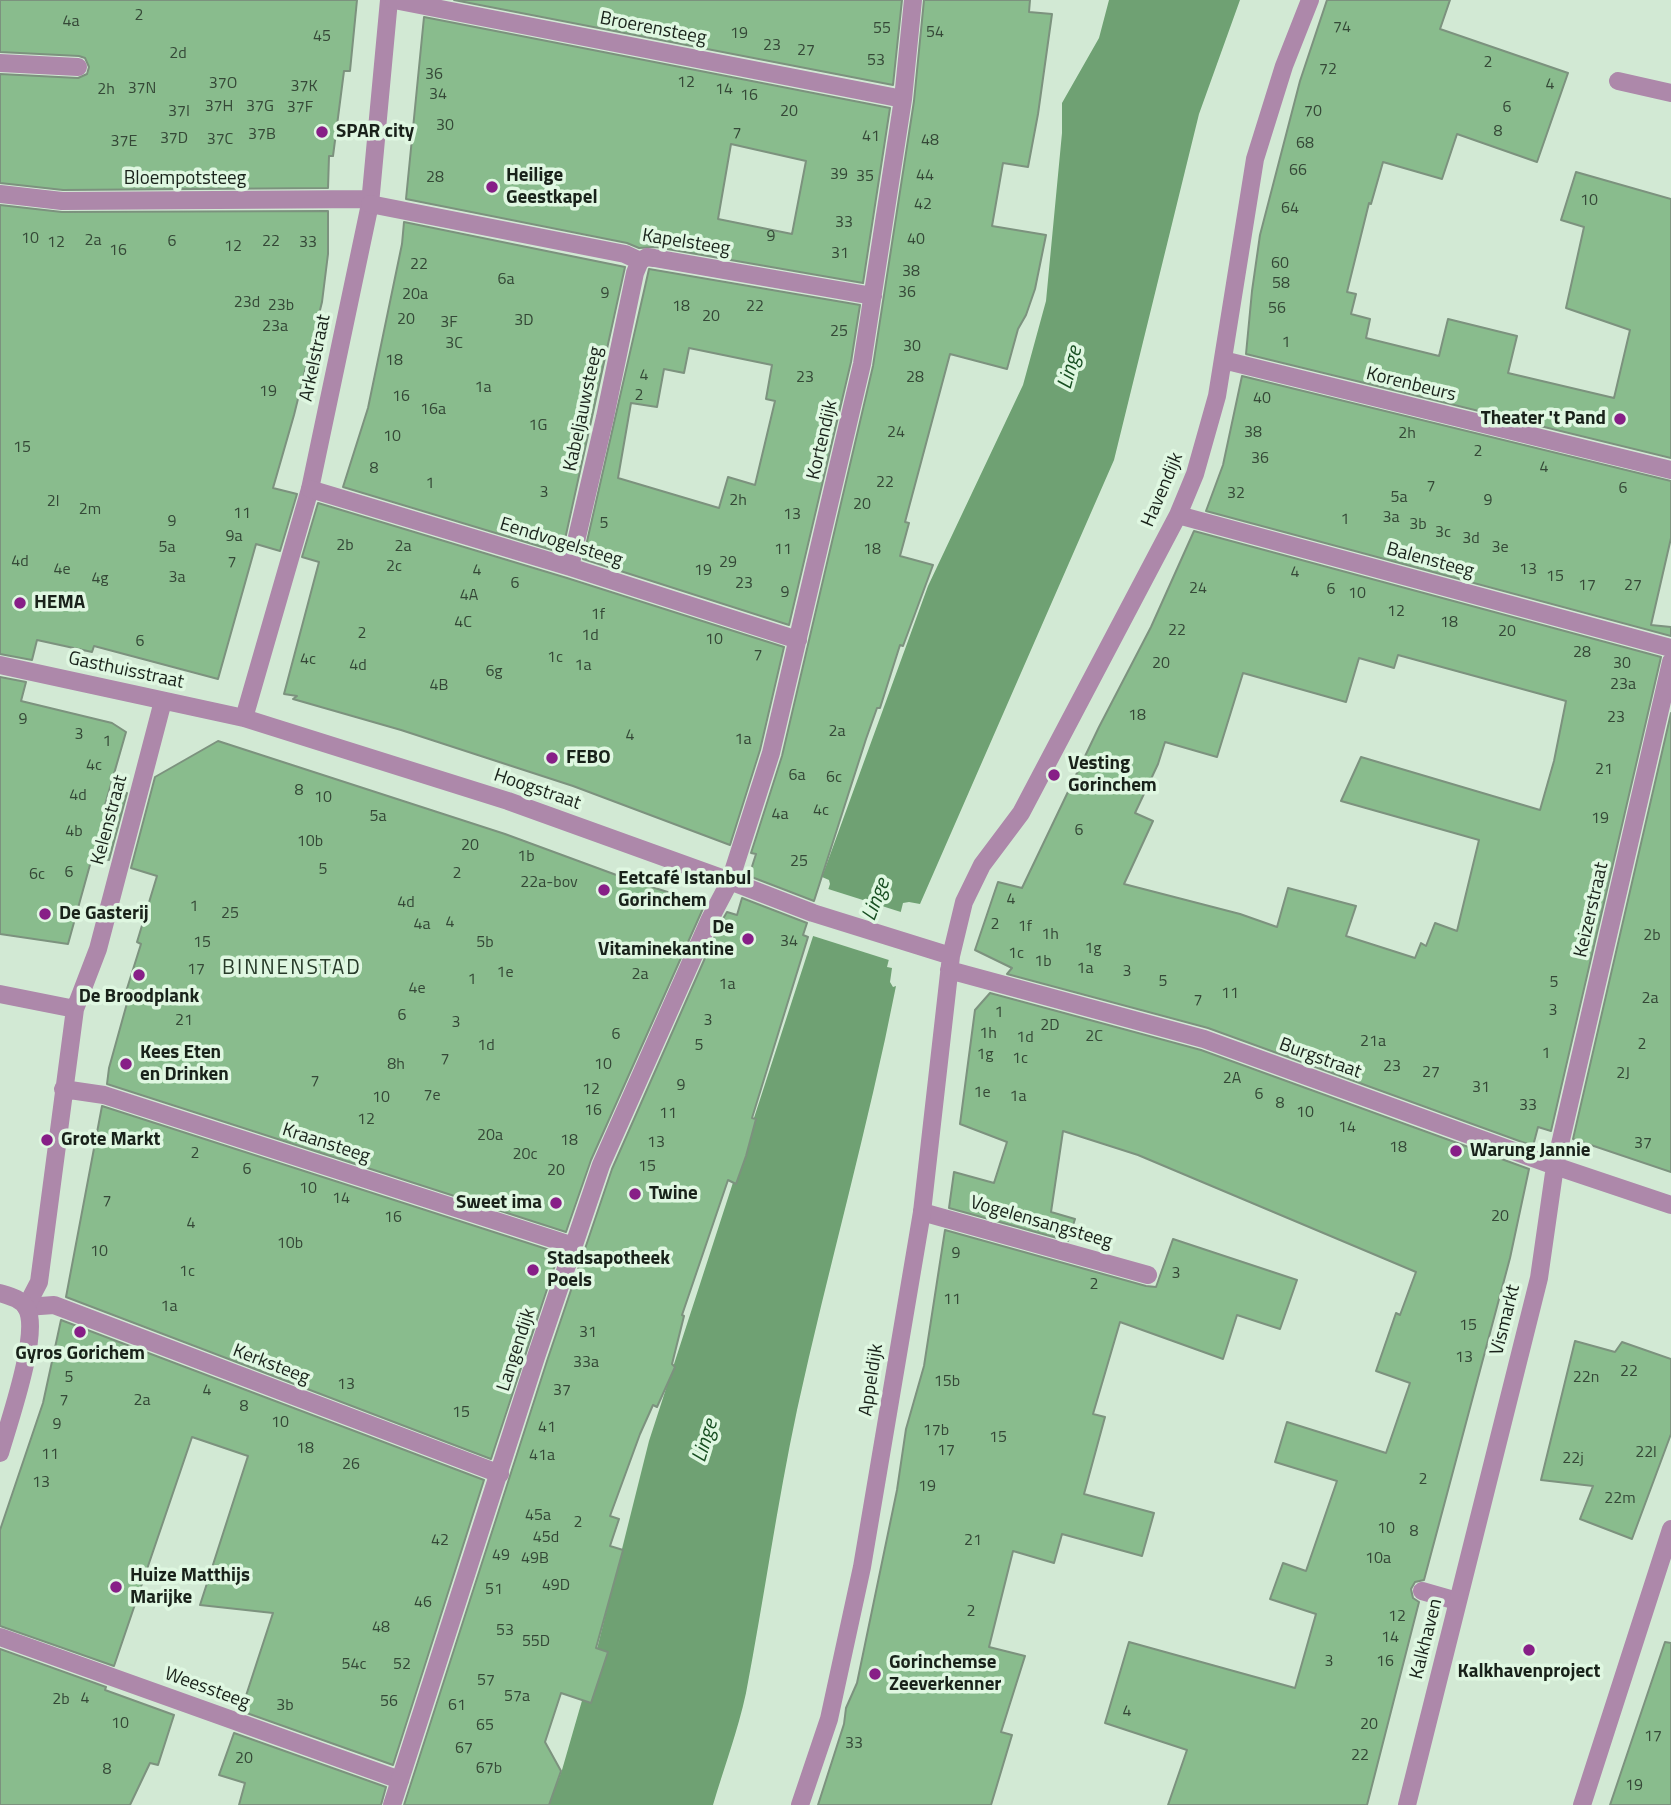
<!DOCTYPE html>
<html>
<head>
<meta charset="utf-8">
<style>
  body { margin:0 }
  canvas { display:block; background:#d2e9d4 }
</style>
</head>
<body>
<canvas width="1671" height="1805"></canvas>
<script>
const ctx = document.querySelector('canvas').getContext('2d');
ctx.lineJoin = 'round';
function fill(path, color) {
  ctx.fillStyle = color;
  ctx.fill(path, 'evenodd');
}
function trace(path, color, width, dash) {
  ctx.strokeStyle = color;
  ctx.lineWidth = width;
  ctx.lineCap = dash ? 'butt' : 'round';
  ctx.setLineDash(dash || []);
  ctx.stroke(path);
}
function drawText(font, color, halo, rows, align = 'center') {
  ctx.font = font + ' "Titillium Web",sans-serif';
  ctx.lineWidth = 7;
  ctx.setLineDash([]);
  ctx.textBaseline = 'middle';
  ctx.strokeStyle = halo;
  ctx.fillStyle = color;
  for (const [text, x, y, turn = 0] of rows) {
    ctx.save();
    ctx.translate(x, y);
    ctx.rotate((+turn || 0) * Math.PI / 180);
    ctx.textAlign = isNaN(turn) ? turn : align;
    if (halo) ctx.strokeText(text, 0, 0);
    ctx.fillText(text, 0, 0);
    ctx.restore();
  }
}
const water = new Path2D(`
  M 1109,0 L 1240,0 L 1199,114 L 1114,460 L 920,904 L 909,902 L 903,903 L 887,967 L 892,968 L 890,982 L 893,987 L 896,986 C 868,1129 828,1268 797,1410 C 777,1504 764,1599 746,1693 C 738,1730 724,1768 713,1805 L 549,1805 L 562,1770 L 598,1645 L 649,1441 L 830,884 L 829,880 L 822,877 L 928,586 L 1023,385 L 1046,301 L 1062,133 L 1062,103 L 1099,38 Z`);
const pier = new Path2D(`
  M 825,888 L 904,913 L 892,961 L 810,935 Z`);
const building = new Path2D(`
  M 0,0 L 357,0 L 350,71 L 344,71 L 333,156 L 329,156 L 328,188 L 63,190 L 0,183 L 0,74 L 78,78 L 87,74 L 89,67 L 85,58 L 79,56 L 0,52 Z
  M 454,0 L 902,0 L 893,85 Z
  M 924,0 L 1030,0 L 1029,12 L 1052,14 L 1038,114 L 1028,167 L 1003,163 L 992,226 L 1046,235 L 1035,289 L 1026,315 L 1018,329 L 1007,369 L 950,354 L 905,522 L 909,523 L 900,556 L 933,565 L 903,646 L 900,645 L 880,708 L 877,708 L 866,739 L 814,901 L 749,876 L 756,854 L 751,853 L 782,756 L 873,366 L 914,101 Z
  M 1327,0 L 1450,0 L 1440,29 L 1568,73 L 1537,162 L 1457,134 L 1442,179 L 1383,162 L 1371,204 L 1369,203 L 1347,292 L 1356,294 L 1351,314 L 1370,319 L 1366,338 L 1439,356 L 1448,319 L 1517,336 L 1508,373 L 1614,398 L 1630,330 L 1566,308 L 1584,227 L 1561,220 L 1576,172 L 1671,199 L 1671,458 L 1246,354 L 1252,291 L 1260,235 L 1300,81 Z
  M 424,17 L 890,108 L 863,283 L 656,247 L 639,248 L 627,243 L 406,199 ZM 731,144 L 806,161 L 792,234 L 718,219 Z
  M 0,205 L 62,212 L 328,211 L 328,254 L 322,302 L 294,415 L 273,488 L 297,494 L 280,551 L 256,544 L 218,679 L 94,646 L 92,652 L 37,640 L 32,660 L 0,654 Z
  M 404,222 L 625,267 L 562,553 L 343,487 L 368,408 L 402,244 Z
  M 649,269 L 860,305 L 851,362 L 789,625 L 583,559 ZM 689,348 L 772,365 L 766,399 L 775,401 L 755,485 L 728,477 L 719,508 L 618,478 L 631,403 L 657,407 L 664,369 L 684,373 Z
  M 1242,376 L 1671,481 L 1671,538 L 1651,625 L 1671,627 L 1671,636 L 1206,511 L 1223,465 Z
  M 318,503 L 567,578 L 784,647 L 760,750 L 730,845 L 573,786 L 401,730 L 293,699 L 297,696 L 284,694 L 319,562 L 302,557 Z
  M 1194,531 L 1661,657 L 1551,1131 L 1538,1127 L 1533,1146 L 1208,1028 L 1007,974 L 1012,968 L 975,950 L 998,882 L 1022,888 L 1099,727 L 1151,627 ZM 1398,655 L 1566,701 L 1554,761 L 1540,810 L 1361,757 L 1341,801 L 1479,840 L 1457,931 L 1435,923 L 1426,946 L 1421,943 L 1415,958 L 1346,936 L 1356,906 L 1288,888 L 1277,927 L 1240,914 L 1124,884 L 1153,821 L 1135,813 L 1158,764 L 1165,742 L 1217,757 L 1243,673 L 1346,702 L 1359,658 L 1394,668 Z
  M 0,677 L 26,682 L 21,701 L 112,723 L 126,732 L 105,805 L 127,793 L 109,860 L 93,854 L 68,944 L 0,934 Z
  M 1671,713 L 1671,1172 L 1573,1139 Z
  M 218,741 L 505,834 L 630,880 L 705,904 L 591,1160 L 566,1232 L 107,1084 L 109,1068 L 129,996 L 125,995 L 141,944 L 137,942 L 157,876 L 131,868 L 155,777 Z
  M 742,898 L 807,923 L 803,935 L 808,937 L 752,1118 L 756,1119 L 746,1156 L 736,1184 L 728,1180 L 682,1315 L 684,1316 L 672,1364 L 675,1367 L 657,1407 L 653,1405 L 640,1434 L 610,1516 L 619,1519 L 610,1546 L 623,1550 L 596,1648 L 608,1652 L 591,1703 L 561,1693 L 545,1742 L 561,1771 L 549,1805 L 404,1805 L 547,1361 L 612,1169 L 720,924 L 727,912 L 737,915 Z
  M 990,993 L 1201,1050 L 1529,1169 L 1510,1258 L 1424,1580 L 1415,1582 L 1411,1589 L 1413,1598 L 1419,1602 L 1367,1805 L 1168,1805 L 1187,1750 L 1105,1723 L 1129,1642 L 1295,1688 L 1316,1614 L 1270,1599 L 1283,1563 L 1306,1571 L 1337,1481 L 1275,1462 L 1287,1422 L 1386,1453 L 1410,1383 L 1376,1371 L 1396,1313 L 1400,1315 L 1416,1272 L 1138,1155 L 1063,1131 L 1051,1212 L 1075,1219 L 1068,1241 L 949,1208 L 954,1172 L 994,1183 L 1007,1142 L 960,1124 L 975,1010 Z
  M 102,1106 L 559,1253 L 491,1459 L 66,1297 Z
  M 945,1230 L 1146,1286 L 1156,1287 L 1173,1239 L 1297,1280 L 1280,1329 L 1237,1315 L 1223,1359 L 1120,1322 L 1093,1414 L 1105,1417 L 1084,1494 L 1154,1513 L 1142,1556 L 1062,1534 L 1054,1563 L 1013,1551 L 989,1647 L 1025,1656 L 1001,1732 L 1012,1735 L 991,1805 L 818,1805 L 844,1724 L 846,1708 L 857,1683 L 897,1490 L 906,1429 L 924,1366 Z
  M 61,1320 L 484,1480 L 393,1765 L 241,1711 L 273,1613 L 200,1605 L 248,1456 L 192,1437 L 114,1666 L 0,1626 L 0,1530 L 43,1403 Z
  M 1575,1341 L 1615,1352 L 1622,1342 L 1671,1359 L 1671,1434 L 1632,1539 L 1580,1519 L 1593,1486 L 1541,1480 Z
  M 1665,1642 L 1671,1643 L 1671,1805 L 1610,1805 Z
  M 0,1649 L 106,1687 L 105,1690 L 174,1715 L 158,1765 L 150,1763 L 130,1805 L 0,1805 Z
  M 234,1733 L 386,1787 L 381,1805 L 239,1805 L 245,1783 L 219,1775 Z`);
const service = new Path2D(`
  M 922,1212 L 1148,1275
  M 26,1307 L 54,1305 L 500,1474
  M 1422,1591 L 1457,1601
  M 0,1637 L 400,1780`);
const pedestrian = new Path2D(`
  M 0,63 L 78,67
  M 0,194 L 62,201 L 371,199
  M 0,665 L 244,718 L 508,801 L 730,881 L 710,919 L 601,1165 L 536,1357 L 392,1805
  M 244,718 L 310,489 L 370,204 L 389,0
  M 0,994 L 75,1009
  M 63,1089 L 104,1095 L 574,1246
  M 26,1307 L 39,1282 L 75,1009 L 98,949 L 163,701`);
const minor = new Path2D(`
  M 394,0 L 903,99
  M 913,0 L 903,99 L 862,364 L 771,753 L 730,881 L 813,913 L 951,956
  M 1618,81 L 1671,93
  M 370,204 L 625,254 L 640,261 L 647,257 L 654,258 L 873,296
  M 1223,360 L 1671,470
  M 310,489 L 570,567 L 798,640
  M 1178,515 L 1671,648
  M 570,567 L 605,417 L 635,273 L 640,261
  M 949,970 L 1204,1039 L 1555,1166 L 1671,1205
  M 0,1293 C 10,1296 22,1299 27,1309 C 40,1334 8,1425 0,1453
  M 800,1805 L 829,1719 L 862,1567 L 922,1212 L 951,956 L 964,902 L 982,865 L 1021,813 L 1178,515 L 1195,474 L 1217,396 L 1255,159 L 1284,66 L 1310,0
  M 1407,1805 L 1539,1278 L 1555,1166 L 1671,662
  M 1582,1805 L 1671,1529`);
const markers = [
  [322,132,7,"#871f87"],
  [492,187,7,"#871f87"],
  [1620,419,7,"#871f87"],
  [20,603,7,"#871f87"],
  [552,758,7,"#871f87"],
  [1054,775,7,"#871f87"],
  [604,890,7,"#871f87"],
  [45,914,7,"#871f87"],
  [748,939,7,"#871f87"],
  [139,975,7,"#871f87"],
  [126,1064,7,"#871f87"],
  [47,1140,7,"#871f87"],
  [1456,1151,7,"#871f87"],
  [635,1194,7,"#871f87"],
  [556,1203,7,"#871f87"],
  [533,1270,7,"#871f87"],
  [80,1332,7,"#871f87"],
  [116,1587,7,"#871f87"],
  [1529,1650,7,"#871f87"],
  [875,1674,7,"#871f87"]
];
const numberNames = [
  ["2",139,16],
  ["4a",71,22],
  ["74",1342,28],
  ["55",882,29],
  ["54",935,33],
  ["19",739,34],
  ["45",322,37],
  ["23",772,46],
  ["27",806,51],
  ["2d",178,54],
  ["53",876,61],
  ["2",1488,63],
  ["72",1328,70],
  ["36",434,75],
  ["12",686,83],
  ["37O",223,84],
  ["4",1550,85],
  ["37K",304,87],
  ["37N",142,89],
  ["2h",106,90],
  ["14",724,90],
  ["34",438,95],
  ["16",749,96],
  ["37H",219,107],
  ["37G",260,107],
  ["37F",300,108],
  ["6",1507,108],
  ["37I",179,112],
  ["20",789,112],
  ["70",1313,112],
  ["30",445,126],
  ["8",1498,132],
  ["7",737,134],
  ["37B",262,135],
  ["41",871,137],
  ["37D",174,139],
  ["37C",220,140],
  ["48",930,141],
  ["37E",124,142],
  ["68",1305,144],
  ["66",1298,171],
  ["39",839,175],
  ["44",925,176],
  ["35",865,177],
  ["28",435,178],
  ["10",1589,201],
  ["42",923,205],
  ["64",1290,209],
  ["33",844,223],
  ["9",771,237],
  ["10",30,239],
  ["40",916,240],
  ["2a",93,241],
  ["6",172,242],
  ["22",271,242],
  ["12",56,243],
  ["33",308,243],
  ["12",233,247],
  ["16",118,251],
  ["31",840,254],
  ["60",1280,264],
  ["22",419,265],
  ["38",911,272],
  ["6a",506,280],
  ["58",1281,284],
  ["36",907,293],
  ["9",605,294],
  ["20a",415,295],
  ["23d",247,303],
  ["23b",281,306],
  ["18",681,307],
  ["22",755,307],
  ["56",1277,309],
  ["20",711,317],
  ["20",406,320],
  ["3D",524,321],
  ["3F",449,323],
  ["23a",275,327],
  ["25",839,332],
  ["1",1286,343],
  ["3C",454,344],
  ["30",912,347],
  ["18",394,361],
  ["4",644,376],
  ["23",805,378],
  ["28",915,378],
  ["1a",483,388],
  ["19",268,392],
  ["2",639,396],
  ["16",401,397],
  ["40",1262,399],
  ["16a",433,410],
  ["1G",538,426],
  ["24",896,433],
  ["38",1253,433],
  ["2h",1407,434],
  ["10",392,437],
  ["15",22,448],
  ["2",1478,452],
  ["36",1260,459],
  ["4",1544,468],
  ["8",374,469],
  ["22",885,483],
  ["1",430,484],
  ["7",1431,487],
  ["6",1623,489],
  ["3",544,493],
  ["32",1236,494],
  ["5a",1399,498],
  ["2h",738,501],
  ["9",1488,501],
  ["2l",53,502],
  ["20",862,505],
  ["2m",90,510],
  ["11",242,514],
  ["13",792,515],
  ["3a",1391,518],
  ["1",1345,520],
  ["9",172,522],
  ["5",604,524],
  ["3b",1418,525],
  ["3c",1443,533],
  ["9a",234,537],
  ["3d",1471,539],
  ["2b",345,546],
  ["2a",403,547],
  ["5a",167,548],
  ["3e",1500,548],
  ["11",783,550],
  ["18",872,550],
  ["4d",20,562],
  ["7",232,563],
  ["29",728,563],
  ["2c",394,567],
  ["4e",62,570],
  ["13",1528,570],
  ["4",477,571],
  ["19",703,571],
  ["4",1295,573],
  ["15",1555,577],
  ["3a",177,578],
  ["4g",100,579],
  ["6",515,584],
  ["23",744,584],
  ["17",1587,586],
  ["27",1633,586],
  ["24",1198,589],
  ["6",1331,590],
  ["9",785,593],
  ["10",1357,594],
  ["4A",469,596],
  ["12",1396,612],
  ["1f",598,615],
  ["4C",463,623],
  ["18",1449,623],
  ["22",1177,631],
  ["20",1507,632],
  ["2",362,634],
  ["1d",590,636],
  ["10",714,640],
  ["6",140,642],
  ["28",1582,653],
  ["7",758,656],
  ["1c",555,658],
  ["4c",308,660],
  ["20",1161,664],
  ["30",1622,664],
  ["4d",358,666],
  ["1a",583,666],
  ["6g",494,672],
  ["23a",1623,685],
  ["4B",439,686],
  ["18",1137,716],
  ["23",1616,718],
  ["9",23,720],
  ["2a",837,732],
  ["3",79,735],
  ["4",630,736],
  ["1a",743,740],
  ["1",107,742],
  ["4c",94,766],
  ["21",1604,770],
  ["6a",797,776],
  ["6c",834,778],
  ["8",299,791],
  ["4d",78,796],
  ["10",323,798],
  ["4c",821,811],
  ["4a",780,815],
  ["5a",378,817],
  ["19",1600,819],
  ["6",1079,831],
  ["4b",74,832],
  ["10b",310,842],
  ["20",470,846],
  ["1b",526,857],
  ["25",799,862],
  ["5",323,870],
  ["6",69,873],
  ["2",457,874],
  ["6c",37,875],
  ["22a-bov",549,883],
  ["4",1011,900],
  ["4d",406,903],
  ["1",194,907],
  ["25",230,914],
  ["4",450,923],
  ["4a",422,925],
  ["2",995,925],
  ["1f",1025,927],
  ["1h",1050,935],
  ["2b",1652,936],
  ["34",789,942],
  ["15",202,943],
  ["5b",485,943],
  ["1g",1093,949],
  ["1c",1016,954],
  ["1b",1043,962],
  ["1a",1085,969],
  ["17",196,970],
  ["3",1127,972],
  ["1e",505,973],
  ["2a",640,975],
  ["1",472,980],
  ["5",1163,982],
  ["5",1554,983],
  ["1a",727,985],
  ["4e",417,989],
  ["11",1230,994],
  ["2a",1650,999],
  ["7",1198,1001],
  ["3",1553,1011],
  ["1",999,1013],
  ["6",402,1016],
  ["21",184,1021],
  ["3",708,1021],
  ["3",456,1023],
  ["2D",1050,1026],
  ["1h",988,1034],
  ["6",616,1035],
  ["2C",1094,1037],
  ["1d",1025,1038],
  ["21a",1373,1042],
  ["2",1642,1045],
  ["1d",486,1046],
  ["5",699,1046],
  ["1",1546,1054],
  ["1g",985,1055],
  ["1c",1020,1059],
  ["7",445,1060],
  ["8h",396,1065],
  ["10",603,1065],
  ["23",1392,1067],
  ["27",1431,1073],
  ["2J",1623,1074],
  ["2A",1232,1079],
  ["7",315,1082],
  ["9",681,1086],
  ["31",1481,1088],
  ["12",591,1090],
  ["1e",982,1093],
  ["6",1259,1095],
  ["7e",432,1096],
  ["1a",1018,1097],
  ["10",381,1098],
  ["8",1280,1104],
  ["33",1528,1106],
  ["16",593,1111],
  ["10",1305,1113],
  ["11",668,1114],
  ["12",366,1120],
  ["14",1347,1128],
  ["20a",490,1136],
  ["18",569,1141],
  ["13",656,1143],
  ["37",1643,1144],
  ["18",1398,1148],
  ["2",195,1154],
  ["20c",525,1155],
  ["15",647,1167],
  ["6",247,1170],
  ["20",556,1171],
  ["10",308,1189],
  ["14",341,1199],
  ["7",107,1202],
  ["20",1500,1217],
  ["16",393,1218],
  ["4",191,1224],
  ["10b",290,1244],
  ["10",99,1252],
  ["9",956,1254],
  ["1c",187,1272],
  ["3",1176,1274],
  ["2",1094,1285],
  ["11",952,1300],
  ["1a",169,1307],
  ["15",1468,1326],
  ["31",588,1333],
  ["13",1464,1358],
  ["33a",586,1363],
  ["22",1629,1372],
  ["5",69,1378],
  ["22n",1586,1378],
  ["15b",947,1382],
  ["13",346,1385],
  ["4",207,1391],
  ["37",562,1391],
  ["7",64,1401],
  ["2a",142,1401],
  ["8",244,1407],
  ["15",461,1413],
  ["10",280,1423],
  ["9",57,1425],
  ["41",547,1428],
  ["17b",936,1431],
  ["15",998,1438],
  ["18",305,1449],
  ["17",946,1451],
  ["22l",1646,1453],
  ["11",50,1455],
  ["41a",542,1456],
  ["22j",1573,1459],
  ["26",351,1465],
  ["2",1423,1480],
  ["13",41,1483],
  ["19",927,1487],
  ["22m",1620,1499],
  ["45a",538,1516],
  ["2",578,1523],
  ["10",1386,1529],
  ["8",1414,1532],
  ["45d",546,1538],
  ["42",440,1541],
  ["21",973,1541],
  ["49",501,1556],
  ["49B",535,1559],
  ["10a",1378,1559],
  ["49D",556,1586],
  ["51",494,1590],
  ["46",423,1603],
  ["2",971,1612],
  ["12",1397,1617],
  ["48",381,1628],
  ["53",505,1631],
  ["14",1390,1638],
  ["55D",536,1642],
  ["3",1329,1662],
  ["16",1385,1662],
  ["54c",354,1665],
  ["52",402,1665],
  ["57",486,1681],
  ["57a",517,1697],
  ["4",85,1699],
  ["2b",61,1700],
  ["56",389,1702],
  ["3b",285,1706],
  ["61",457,1706],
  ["4",1127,1712],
  ["10",120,1724],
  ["20",1369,1725],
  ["65",485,1726],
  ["17",1653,1737],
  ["33",854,1744],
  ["67",464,1749],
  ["22",1360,1756],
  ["20",244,1759],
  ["67b",489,1769],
  ["8",107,1770],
  ["19",1634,1786]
];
const streetNames = [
  ["Broerensteeg",653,29,11],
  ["Bloempotsteeg",185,179],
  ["Kapelsteeg",686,243,9],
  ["Arkelstraat",316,358,-78],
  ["Korenbeurs",1411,385,14],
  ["Kabeljauwsteeg",584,409,-78],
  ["Kortendijk",823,440,-77],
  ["Havendijk",1163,490,-67],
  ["Eendvogelsteeg",561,543,17],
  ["Balensteeg",1430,561,15],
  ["Gasthuisstraat",126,671,12],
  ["Hoogstraat",537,790,19],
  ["Kelenstraat",110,820,-75],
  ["Keizerstraat",1592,910,-77],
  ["Burgstraat",1320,1059,20],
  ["Kraansteeg",326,1144,18],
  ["Vogelensangsteeg",1041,1223,16],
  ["Vismarkt",1506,1320,-76],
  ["Langendijk",517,1350,-72],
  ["Kerksteeg",271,1365,21],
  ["Appeldijk",872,1380,-81],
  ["Kalkhaven",1427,1639,-76],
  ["Weessteeg",207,1689,20]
];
const poiNames = [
  ["SPAR city",336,132],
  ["Heilige",506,176],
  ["Geestkapel",506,198],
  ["Theater 't Pand",1606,419,"right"],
  ["HEMA",34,603],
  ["FEBO",566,758],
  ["Vesting",1068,764],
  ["Gorinchem",1068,786],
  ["Eetcafé Istanbul",618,879],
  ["Gorinchem",618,901],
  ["De Gasterij",59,914],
  ["De",734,928,"right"],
  ["Vitaminekantine",734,950,"right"],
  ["De Broodplank",139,997,"center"],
  ["Kees Eten",140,1053],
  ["en Drinken",140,1075],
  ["Grote Markt",61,1140],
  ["Warung Jannie",1470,1151],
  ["Twine",649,1194],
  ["Sweet ima",542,1203,"right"],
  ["Stadsapotheek",547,1259],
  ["Poels",547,1281],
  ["Gyros Gorichem",80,1354,"center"],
  ["Huize Matthijs",130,1576],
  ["Marijke",130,1598],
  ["Gorinchemse",889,1663],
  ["Zeeverkenner",889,1685],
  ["Kalkhavenproject",1529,1672,"center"]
];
const waterNames = [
  ["Linge",1071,368,-75],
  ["Linge",877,900,-69],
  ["Linge",706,1441,-73]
];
const neighbourhoodNames = [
  ["BINNENSTAD",292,969]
];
fill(water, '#6fa173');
fill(pier, '#d2e9d4');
fill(building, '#89bc8d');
trace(building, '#7c927e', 2);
trace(service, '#ad88aa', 18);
trace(pedestrian, '#ad88aa', 18);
trace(minor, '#ad88aa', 18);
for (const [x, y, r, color] of markers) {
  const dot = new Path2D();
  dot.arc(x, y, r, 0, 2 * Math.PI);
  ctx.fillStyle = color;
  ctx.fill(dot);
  trace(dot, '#dff7e1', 2.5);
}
drawText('16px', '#354837', null, numberNames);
drawText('19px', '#19221a', '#dff7e1', streetNames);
drawText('bold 19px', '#19221a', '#dff7e1', poiNames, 'left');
drawText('italic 21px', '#174e21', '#dff7e1', waterNames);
ctx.letterSpacing = '2px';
drawText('21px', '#273a29', '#dff7e1', neighbourhoodNames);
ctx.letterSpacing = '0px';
</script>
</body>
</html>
